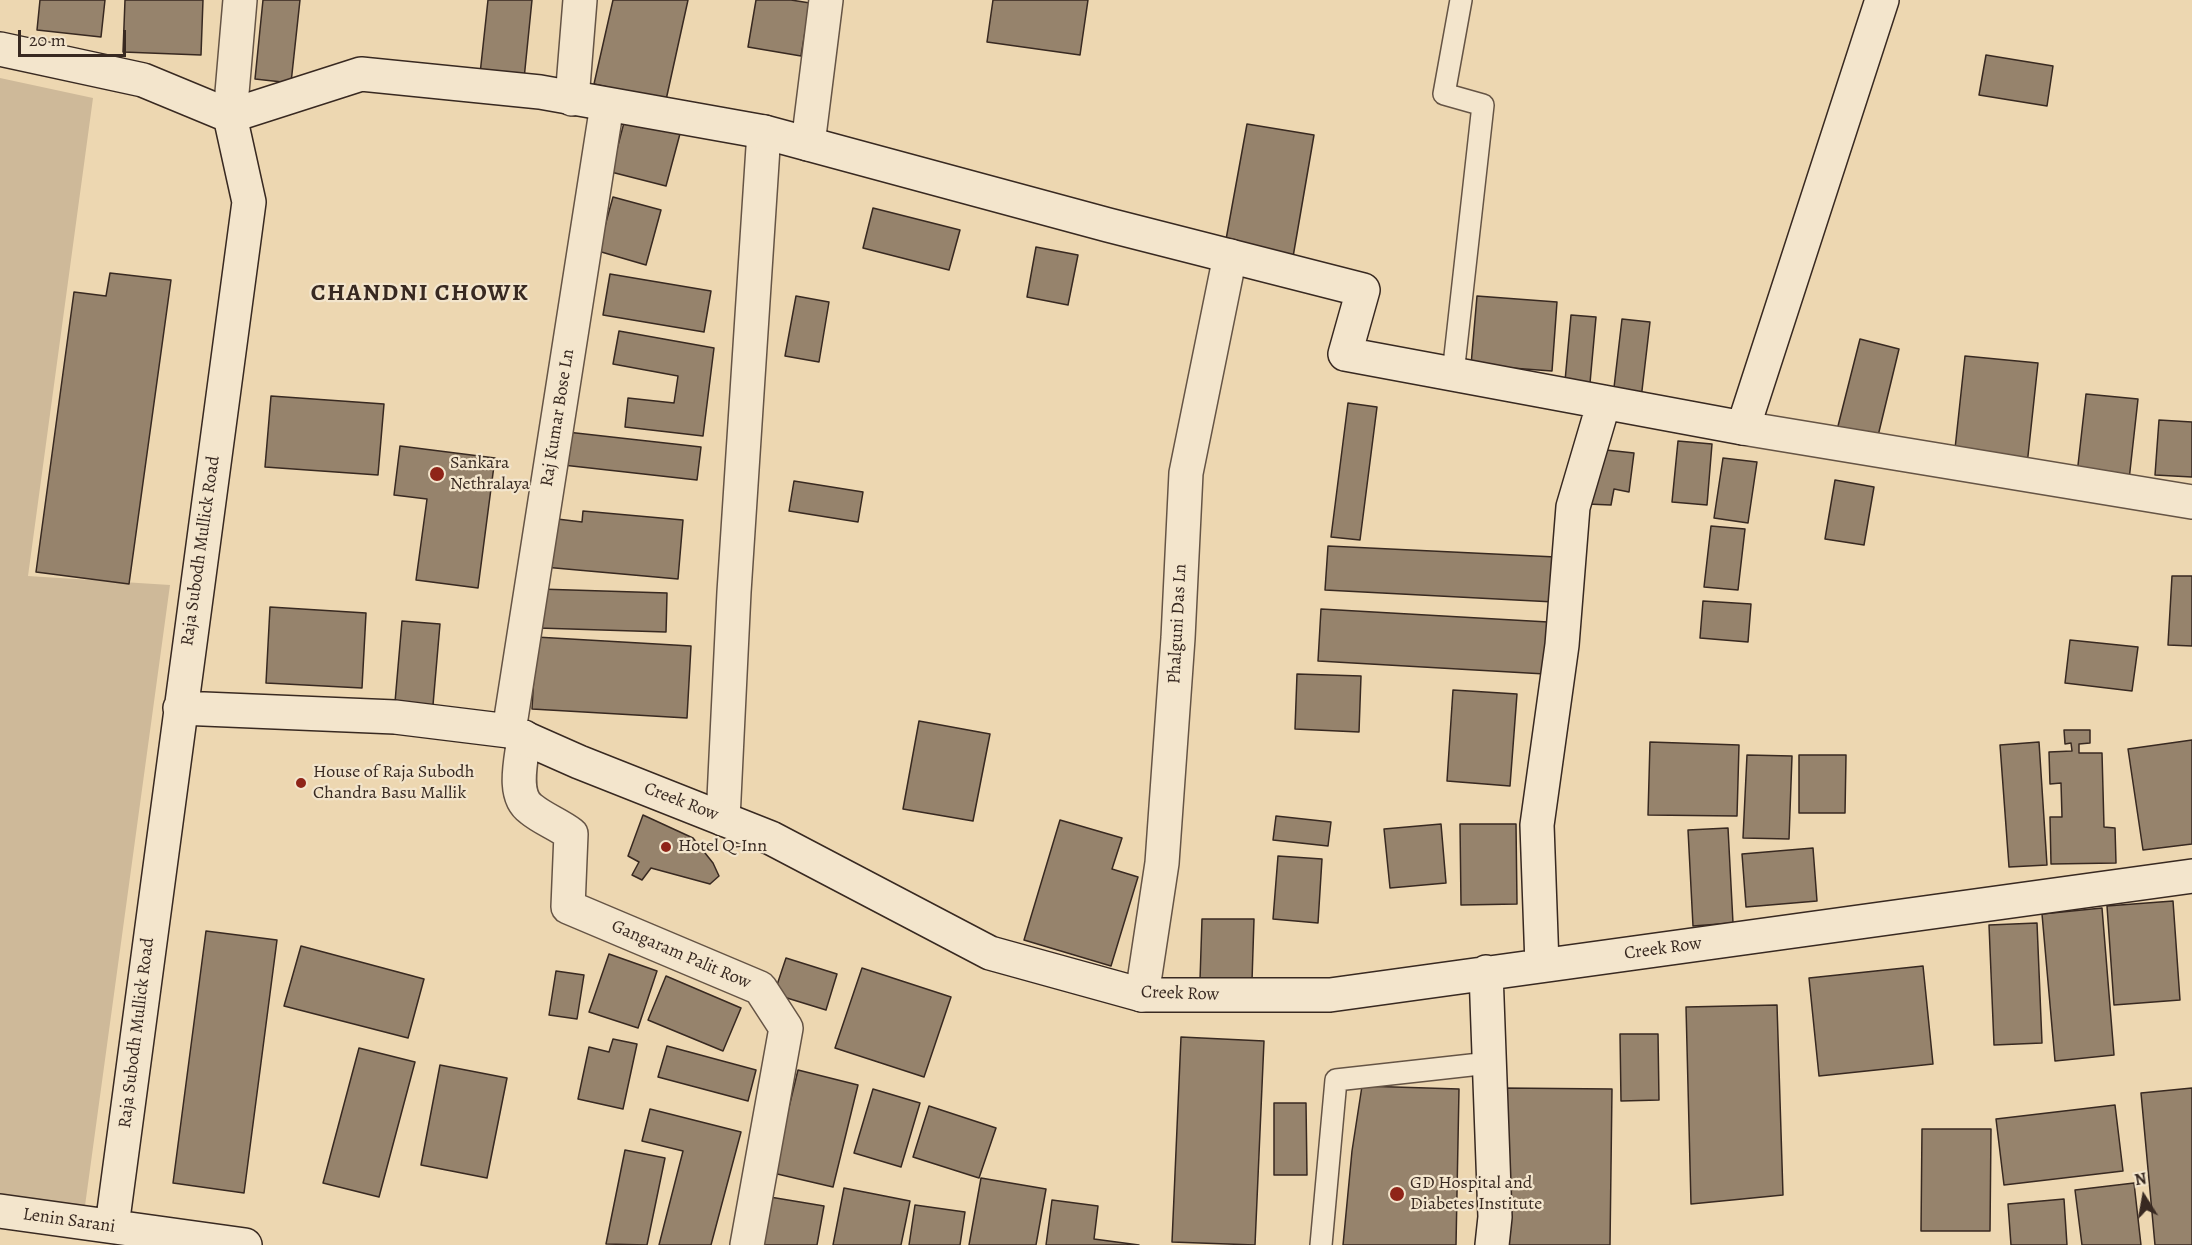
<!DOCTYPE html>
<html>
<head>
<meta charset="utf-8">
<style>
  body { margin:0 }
  #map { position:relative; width:2192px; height:1245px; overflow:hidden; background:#edd7b1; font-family:Alegreya,serif }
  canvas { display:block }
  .north { position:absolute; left:2114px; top:1167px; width:60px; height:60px; -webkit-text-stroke:4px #f3e5cc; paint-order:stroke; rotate:349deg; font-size:16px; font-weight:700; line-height:24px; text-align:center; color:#382921 }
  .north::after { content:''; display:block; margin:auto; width:21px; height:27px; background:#382921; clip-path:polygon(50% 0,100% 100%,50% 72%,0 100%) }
  .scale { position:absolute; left:18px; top:30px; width:108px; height:27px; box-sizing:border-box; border:3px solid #382921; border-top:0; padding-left:8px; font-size:18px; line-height:21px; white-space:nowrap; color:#382921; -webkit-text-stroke:4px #f3e5cc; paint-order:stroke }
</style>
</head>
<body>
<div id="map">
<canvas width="2192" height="1245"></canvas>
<div class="north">N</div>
<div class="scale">20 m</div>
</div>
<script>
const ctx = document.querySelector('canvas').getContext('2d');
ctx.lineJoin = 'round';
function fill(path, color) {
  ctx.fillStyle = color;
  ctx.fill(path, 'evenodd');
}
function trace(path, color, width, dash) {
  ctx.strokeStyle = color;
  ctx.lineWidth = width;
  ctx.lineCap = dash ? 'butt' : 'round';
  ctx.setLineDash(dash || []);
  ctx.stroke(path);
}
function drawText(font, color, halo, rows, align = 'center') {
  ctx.font = font + ' Alegreya,serif';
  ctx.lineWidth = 4.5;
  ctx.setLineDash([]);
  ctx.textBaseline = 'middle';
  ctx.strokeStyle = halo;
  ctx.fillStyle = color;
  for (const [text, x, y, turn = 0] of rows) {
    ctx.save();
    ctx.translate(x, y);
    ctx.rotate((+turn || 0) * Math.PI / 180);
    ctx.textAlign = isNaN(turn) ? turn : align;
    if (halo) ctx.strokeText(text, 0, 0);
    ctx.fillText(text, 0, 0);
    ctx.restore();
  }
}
const green = new Path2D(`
  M 0,78 L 93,98 L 28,576 L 170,585 L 84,1213 L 0,1201 Z`);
const building = new Path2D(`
  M 40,0 L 105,0 L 101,37 L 37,30 Z
  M 125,0 L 203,0 L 201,55 L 123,52 Z
  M 263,0 L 300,0 L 291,83 L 255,79 Z
  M 488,0 L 532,0 L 524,79 L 480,74 Z
  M 613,0 L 688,0 L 666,100 L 594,84 Z
  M 756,0 L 791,0 L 810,3 L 801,56 L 748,47 Z
  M 993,0 L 1088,0 L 1080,55 L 987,42 Z
  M 1986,55 L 2053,66 L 2047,106 L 1979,95 Z
  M 626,115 L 681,130 L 666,186 L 611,172 Z
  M 1247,124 L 1314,135 L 1293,257 L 1225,245 Z
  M 613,197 L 661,210 L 646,265 L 598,251 Z
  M 873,208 L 960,230 L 949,270 L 863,248 Z
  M 1036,247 L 1078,255 L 1068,305 L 1027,297 Z
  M 110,273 L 171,280 L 129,584 L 36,572 L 74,292 L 106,296 Z
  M 610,274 L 711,291 L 704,332 L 603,315 Z
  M 796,296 L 829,302 L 819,362 L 785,356 Z
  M 1477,296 L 1557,302 L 1552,371 L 1471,365 Z
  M 1571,315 L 1596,317 L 1589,394 L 1564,392 Z
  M 1622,319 L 1650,322 L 1641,399 L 1613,396 Z
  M 619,331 L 714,348 L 703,436 L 625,427 L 628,398 L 674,403 L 678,376 L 613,364 Z
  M 1860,339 L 1899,349 L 1877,440 L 1837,430 Z
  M 1965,356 L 2038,363 L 2027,465 L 1954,458 Z
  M 2086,394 L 2138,399 L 2129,480 L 2077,474 Z
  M 271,396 L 384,404 L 378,475 L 265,467 Z
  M 1348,403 L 1377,407 L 1360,540 L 1331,537 Z
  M 2159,420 L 2192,422 L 2192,477 L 2155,475 Z
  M 567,432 L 701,447 L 697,480 L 563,465 Z
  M 1678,441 L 1712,444 L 1707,505 L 1672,502 Z
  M 400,446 L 495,458 L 478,588 L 416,580 L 427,499 L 394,495 Z
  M 1606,450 L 1634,453 L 1629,492 L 1614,489 L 1611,505 L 1587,504 Z
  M 1723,458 L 1757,462 L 1748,523 L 1714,518 Z
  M 1835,480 L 1874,487 L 1864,545 L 1825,539 Z
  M 794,481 L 863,492 L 858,522 L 789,511 Z
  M 583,511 L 683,520 L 678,579 L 544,567 L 549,518 L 582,522 Z
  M 1711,526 L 1745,529 L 1738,590 L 1704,587 Z
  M 1328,546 L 1556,557 L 1554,602 L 1325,590 Z
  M 2172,576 L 2192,576 L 2192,646 L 2168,645 Z
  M 539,589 L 667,593 L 666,632 L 538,628 Z
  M 1703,601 L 1751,604 L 1748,642 L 1700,638 Z
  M 270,607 L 366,613 L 362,688 L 266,683 Z
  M 1321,609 L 1548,622 L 1545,674 L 1318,661 Z
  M 402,621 L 440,624 L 433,705 L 395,702 Z
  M 536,637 L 691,646 L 687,718 L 532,709 Z
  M 2070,640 L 2138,647 L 2132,691 L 2065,683 Z
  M 1297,674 L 1361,676 L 1359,732 L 1295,729 Z
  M 1453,690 L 1517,694 L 1510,786 L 1447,781 Z
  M 919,721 L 990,734 L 973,821 L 903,809 Z
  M 2064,730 L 2090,730 L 2090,743 L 2079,744 L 2079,753 L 2102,753 L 2104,827 L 2115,828 L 2116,863 L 2051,864 L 2050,817 L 2062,817 L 2061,783 L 2050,784 L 2049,752 L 2072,751 L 2071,743 L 2065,744 Z
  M 2192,740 L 2192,844 L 2143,850 L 2128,749 Z
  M 1650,742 L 1739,745 L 1737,816 L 1648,815 Z
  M 2039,742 L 2047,865 L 2009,867 L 2000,745 Z
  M 1747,755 L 1792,756 L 1789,839 L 1743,838 Z
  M 1799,755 L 1846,755 L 1845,813 L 1799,813 Z
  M 643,815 L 693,838 L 713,863 L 719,876 L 710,884 L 651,868 L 642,880 L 632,875 L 639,862 L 628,856 Z
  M 1276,816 L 1331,822 L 1328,846 L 1273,840 Z
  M 1060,820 L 1122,838 L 1112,869 L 1138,877 L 1111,966 L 1024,940 Z
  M 1441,824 L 1446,883 L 1390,888 L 1384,829 Z
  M 1460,824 L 1516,824 L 1517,904 L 1461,905 Z
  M 1728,828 L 1733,923 L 1693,926 L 1688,830 Z
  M 1813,848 L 1817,901 L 1746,907 L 1742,854 Z
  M 1278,856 L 1322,859 L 1318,923 L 1273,919 Z
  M 2173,901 L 2180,1000 L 2114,1005 L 2107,906 Z
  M 2102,908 L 2114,1055 L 2055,1061 L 2042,914 Z
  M 1202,919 L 1254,919 L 1252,981 L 1200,980 Z
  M 2037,923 L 2042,1043 L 1994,1045 L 1989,925 Z
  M 206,931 L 277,940 L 244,1193 L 173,1183 Z
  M 301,946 L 424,979 L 408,1038 L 284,1006 Z
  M 609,954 L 657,971 L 638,1028 L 589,1012 Z
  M 786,958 L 837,974 L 826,1010 L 774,994 Z
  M 1923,966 L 1933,1064 L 1819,1076 L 1809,978 Z
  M 862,968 L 951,997 L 924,1077 L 835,1048 Z
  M 556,971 L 584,975 L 577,1019 L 549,1015 Z
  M 666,976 L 741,1008 L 723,1051 L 648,1020 Z
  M 1777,1005 L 1783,1195 L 1691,1204 L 1686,1007 Z
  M 1620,1034 L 1658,1034 L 1659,1100 L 1621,1101 Z
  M 1181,1037 L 1264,1041 L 1255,1245 L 1172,1242 Z
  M 613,1039 L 637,1044 L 623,1109 L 578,1099 L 589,1047 L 609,1052 Z
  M 667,1046 L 756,1070 L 748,1101 L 658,1077 Z
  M 359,1048 L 415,1062 L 379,1197 L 323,1183 Z
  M 440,1065 L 507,1078 L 487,1178 L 421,1165 Z
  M 798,1070 L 858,1085 L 833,1187 L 773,1173 Z
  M 1362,1086 L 1459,1089 L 1456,1245 L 1343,1245 L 1352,1151 Z
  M 1502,1088 L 1612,1089 L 1610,1245 L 1500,1245 Z
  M 2192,1088 L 2192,1245 L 2155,1245 L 2141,1093 Z
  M 873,1089 L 920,1103 L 901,1167 L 854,1153 Z
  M 1274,1103 L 1306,1103 L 1307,1175 L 1274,1175 Z
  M 2115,1105 L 2123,1171 L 2004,1185 L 1996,1119 Z
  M 929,1106 L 996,1128 L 979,1178 L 913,1157 Z
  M 650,1109 L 741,1132 L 711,1245 L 659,1245 L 683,1151 L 642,1141 Z
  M 1922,1129 L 1991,1129 L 1990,1231 L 1921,1231 Z
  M 625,1150 L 665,1158 L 647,1245 L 606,1244 Z
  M 981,1178 L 1046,1189 L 1036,1245 L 969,1245 Z
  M 2134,1183 L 2141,1245 L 2082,1245 L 2075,1190 Z
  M 844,1188 L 910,1201 L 901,1245 L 833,1245 Z
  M 764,1196 L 824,1206 L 817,1245 L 756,1245 Z
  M 2064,1199 L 2067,1245 L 2011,1245 L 2008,1204 Z
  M 1052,1200 L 1098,1206 L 1094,1239 L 1139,1245 L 1046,1245 Z
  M 915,1205 L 965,1212 L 960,1245 L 909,1245 Z`);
const lane = new Path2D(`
  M 1453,374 L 1483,105 L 1444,94 L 1461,0
  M 1321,1245 L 1336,1080 L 1489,1063`);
const street = new Path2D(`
  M 572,99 L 580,0
  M 230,116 L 240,0
  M 808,144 L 826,0
  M 1743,428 L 2192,502
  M 509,731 L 607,105
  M 524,737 C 522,758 511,795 531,809 C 543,819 558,824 571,834 L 568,907 L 760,988 L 786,1028 L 747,1245
  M 723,819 L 734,592 L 764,132
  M 1142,995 L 1162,863 L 1178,638 L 1186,473 L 1230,256`);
const secondary = new Path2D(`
  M 0,49 L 143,80 L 230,116 L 249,202 L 112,1226
  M 230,116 L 361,74 L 540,92 L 764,132 L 1108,225 L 1363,290 L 1345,354 L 1743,428 L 1882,0
  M 180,708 L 395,717 L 509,731 L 579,762 L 771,838 L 990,953 L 1142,995 L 1330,995 L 2192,876
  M 1542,965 L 1537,825 L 1562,645 L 1573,507 L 1604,402
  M 1486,972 L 1495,1217 L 1492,1245
  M 0,1211 L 245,1245`);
const markers = [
  [437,474,8,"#8f2418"],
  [301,783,6,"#8f2418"],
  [666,847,6,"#8f2418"],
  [1397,1194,8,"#8f2418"]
];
const streetNames = [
  ["Raj Kumar Bose Ln",558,418,-81],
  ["Raja Subodh Mullick Road",201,551,-82],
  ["Phalguni Das Ln",1178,624,-87],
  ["Creek Row",681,802,21],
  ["Creek Row",1663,949,-8],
  ["Gangaram Palit Row",681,955,23],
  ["Creek Row",1180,994,2],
  ["Raja Subodh Mullick Road",137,1033,-83],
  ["Lenin Sarani",69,1221,8]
];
const poiNames = [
  ["Sankara",450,464],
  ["Nethralaya",450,485],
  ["House of Raja Subodh",313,773],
  ["Chandra Basu Mallik",313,794],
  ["Hotel Q-Inn",678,847],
  ["GD Hospital and",1410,1184],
  ["Diabetes Institute",1410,1205]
];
const districtNames = [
  ["CHANDNI CHOWK",420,294]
];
fill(green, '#ceb999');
fill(building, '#96836c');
trace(building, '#382921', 1.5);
trace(lane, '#655445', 24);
trace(street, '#655445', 36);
trace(secondary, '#382921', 36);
trace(lane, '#f3e5cc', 21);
trace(street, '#f3e5cc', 33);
trace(secondary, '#f3e5cc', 33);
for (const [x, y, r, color] of markers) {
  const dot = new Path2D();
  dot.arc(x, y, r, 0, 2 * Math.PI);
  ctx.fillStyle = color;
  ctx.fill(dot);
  trace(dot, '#f3e5cc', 2);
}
drawText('18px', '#382921', '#f3e5cc', streetNames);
drawText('18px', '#382921', '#f3e5cc', poiNames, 'left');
ctx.letterSpacing = '1.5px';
drawText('bold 24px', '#382921', '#f3e5cc', districtNames);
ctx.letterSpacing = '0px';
</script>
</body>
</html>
